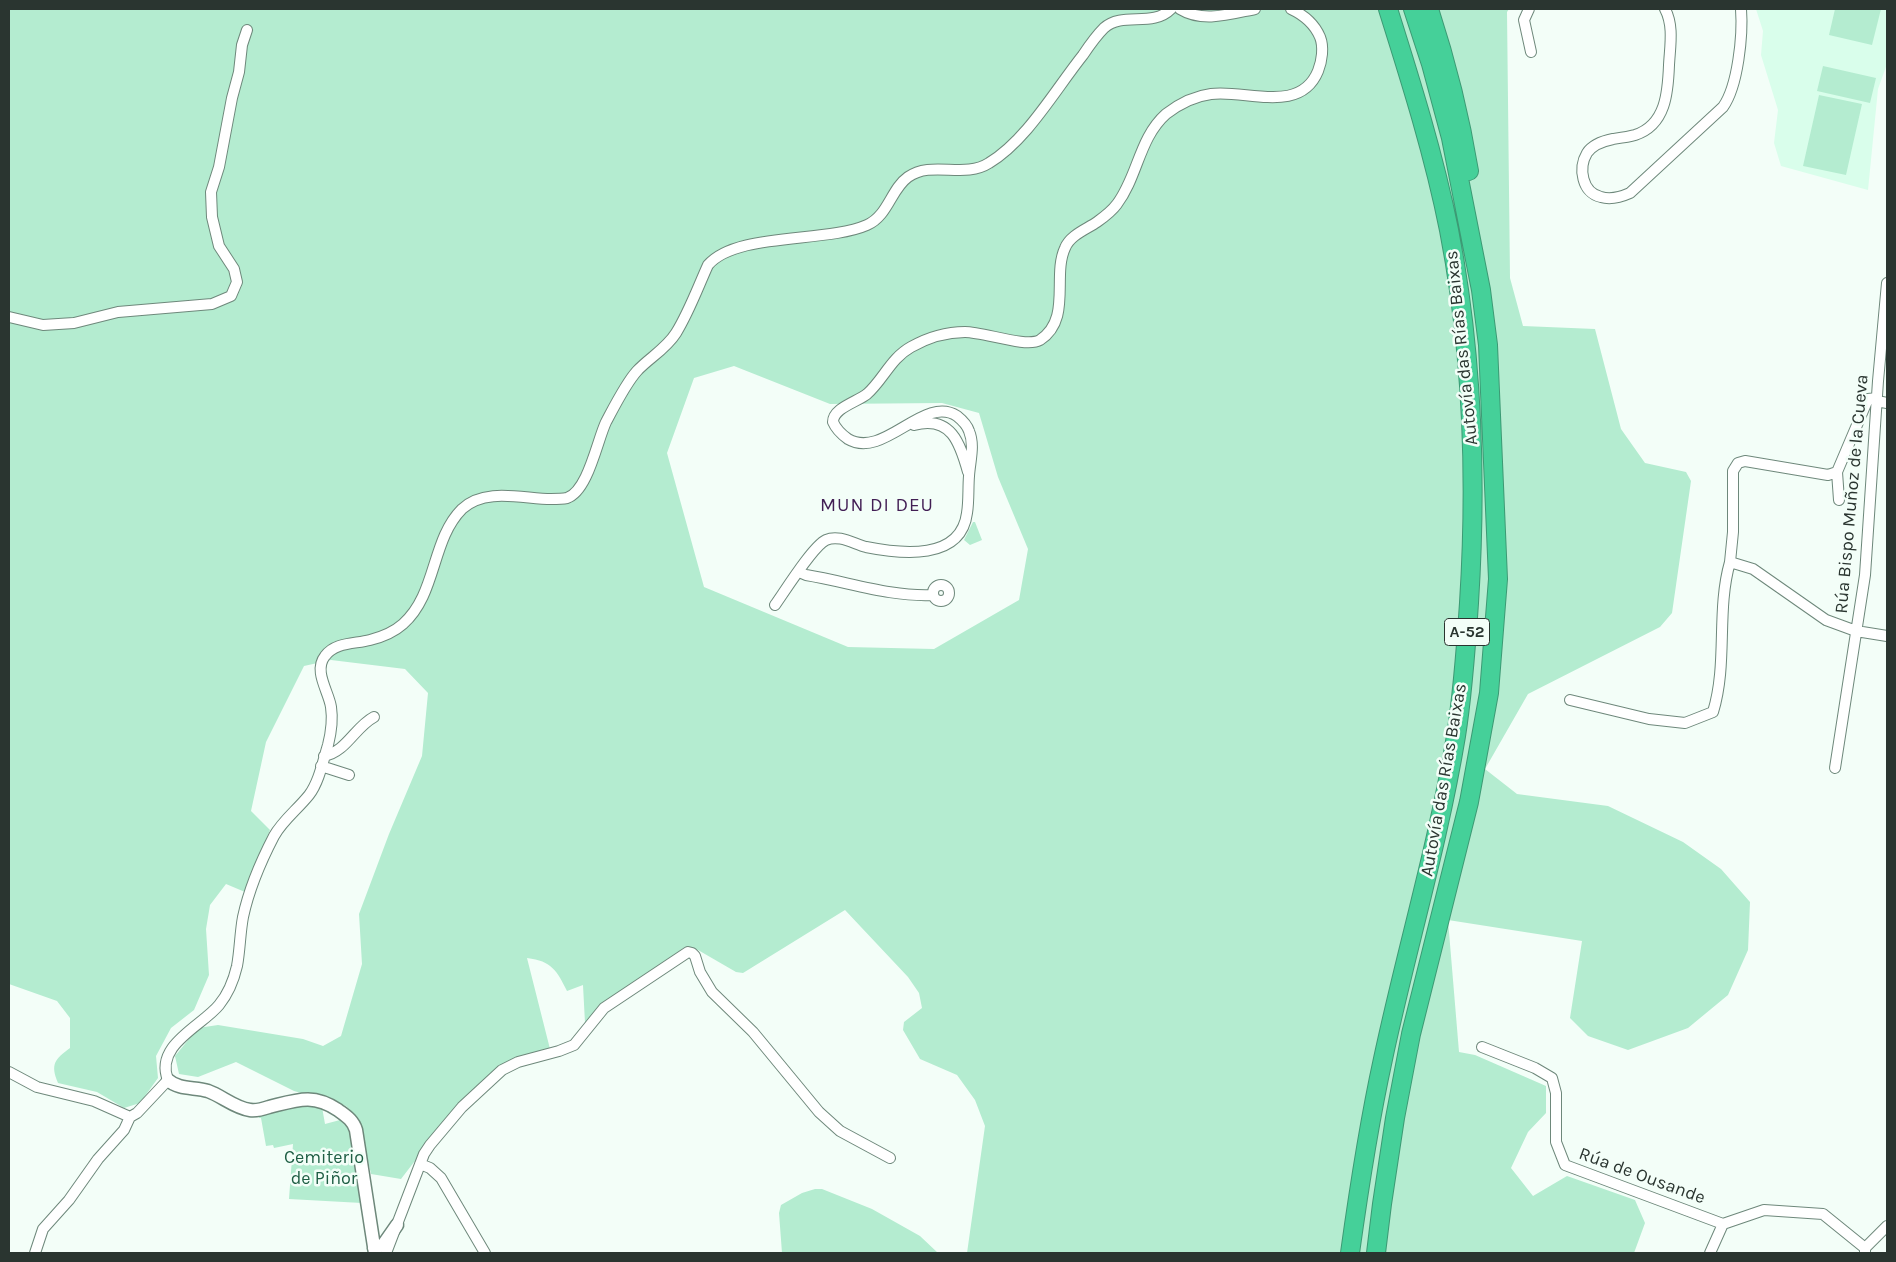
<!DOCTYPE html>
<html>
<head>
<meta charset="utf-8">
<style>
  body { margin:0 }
  #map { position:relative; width:1896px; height:1262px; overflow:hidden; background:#f3fef8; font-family:Karla,sans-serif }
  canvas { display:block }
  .frame { position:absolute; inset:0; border:10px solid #2a3530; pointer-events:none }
</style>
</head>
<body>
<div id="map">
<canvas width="1896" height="1262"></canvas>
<div class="frame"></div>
</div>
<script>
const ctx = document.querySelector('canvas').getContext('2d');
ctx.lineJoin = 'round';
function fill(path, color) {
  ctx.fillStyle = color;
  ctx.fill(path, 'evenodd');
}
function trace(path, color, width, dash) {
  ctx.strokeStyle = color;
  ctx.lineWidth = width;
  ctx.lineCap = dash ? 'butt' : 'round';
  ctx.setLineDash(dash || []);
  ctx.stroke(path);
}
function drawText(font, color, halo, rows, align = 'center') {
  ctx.font = font + ' Karla,sans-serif';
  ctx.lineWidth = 5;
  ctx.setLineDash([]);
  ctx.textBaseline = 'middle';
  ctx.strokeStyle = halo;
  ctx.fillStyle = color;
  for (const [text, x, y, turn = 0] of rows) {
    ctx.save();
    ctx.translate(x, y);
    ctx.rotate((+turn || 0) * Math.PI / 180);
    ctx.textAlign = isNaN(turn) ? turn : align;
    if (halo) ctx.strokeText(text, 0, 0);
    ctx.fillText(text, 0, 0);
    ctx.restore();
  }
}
const built = new Path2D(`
  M 1756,9 L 1887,9 L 1887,64 L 1878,89 L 1868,190 L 1781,166 L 1774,143 L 1778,110 L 1761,55 L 1763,31 Z`);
const green = new Path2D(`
  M 9,9 L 1509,9 L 1507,12 L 1510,278 L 1523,326 L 1595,329 L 1621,429 L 1645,463 L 1686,472 L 1691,481 L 1672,613 L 1660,627 L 1528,694 L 1485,769 L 1517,794 L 1608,806 L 1683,842 L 1721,869 L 1750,902 L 1748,950 L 1728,995 L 1688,1028 L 1628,1050 L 1588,1036 L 1570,1018 L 1582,941 L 1448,920 L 1459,1052 L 1475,1055 L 1546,1086 L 1546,1113 L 1528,1132 L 1511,1168 L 1533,1196 L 1567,1176 L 1635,1200 L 1645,1223 L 1634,1253 L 967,1253 L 985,1126 L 975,1100 L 957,1075 L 920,1059 L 903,1030 L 904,1022 L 922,1008 L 919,993 L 908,977 L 845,910 L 743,973 L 736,972 L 698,950 L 685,947 L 611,999 L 585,1023 L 583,985 L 567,991 C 557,971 552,961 527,958 L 550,1049 L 517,1059 L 421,1153 L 401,1179 L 371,1174 L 360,1125 L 357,1117 L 346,1106 L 294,1091 L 236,1062 L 198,1077 L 179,1074 L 175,1056 L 198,1028 L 218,1025 L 303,1039 L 323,1046 L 341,1036 L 362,964 L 359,914 L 389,834 L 422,756 L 428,693 L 405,669 L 331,660 L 304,666 L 266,742 L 251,811 L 270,830 L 245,892 L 226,884 L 210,905 L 206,929 L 209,975 L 194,1010 L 171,1028 L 156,1056 L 158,1078 L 140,1103 L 124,1108 L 97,1092 L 58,1083 C 50,1064 55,1059 70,1048 L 70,1018 L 57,1001 L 9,984 ZM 734,366 L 830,404 L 942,403 L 979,413 L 998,477 L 1028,549 L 1019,600 L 934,649 L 848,647 L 704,587 L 667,453 L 694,378 Z
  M 1835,9 L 1881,9 L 1872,45 L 1829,35 Z
  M 1823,66 L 1876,78 L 1870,103 L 1817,91 Z
  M 1819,95 L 1862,104 L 1846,175 L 1803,166 Z
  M 973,522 L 975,522 L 982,540 L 970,545 L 964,540 Z
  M 298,1104 L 322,1107 L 325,1124 L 340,1120 L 349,1128 L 362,1203 L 289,1199 L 293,1144 L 274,1148 L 273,1145 L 266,1146 L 261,1118 L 259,1118 L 258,1114 Z
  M 815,1189 L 822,1189 L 872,1209 L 920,1236 L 938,1253 L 782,1253 L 779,1213 L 781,1205 L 802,1193 Z`);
const minor = new Path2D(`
  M 1180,9 C 1203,23 1230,14 1255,9
  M 1529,9 L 1524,20 L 1531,52
  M 1665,9 C 1674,26 1670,46 1669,65 C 1668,92 1666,125 1635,135 C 1628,137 1620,138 1613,139 C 1603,141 1593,144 1587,153 C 1578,168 1582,193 1601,197 C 1611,200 1621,197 1630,193 L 1723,107 C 1738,86 1743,35 1741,9
  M 9,317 L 43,325 L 74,323 L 118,312 L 212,304 L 231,296 L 237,282 L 234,269 L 219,246 L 212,217 L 211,192 L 219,167 L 232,98 L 239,72 L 242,45 L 247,30
  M 1877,401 L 1887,403
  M 914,425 C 951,415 960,443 968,472
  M 1837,472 L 1839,500
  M 1730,562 L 1733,532 L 1733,471 L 1738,463 L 1745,461 L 1828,475 L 1837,472 L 1868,399 L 1877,398
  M 799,572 L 806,575 C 849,582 890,597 933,595
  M933 593a8 8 0 1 1 16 0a8 8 0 1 1-16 0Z
  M 775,605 C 785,591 813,546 826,540 C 839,534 854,544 866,547 C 901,554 961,561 967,513 C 969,501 968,488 969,476 C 970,461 975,445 969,431 C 967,425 962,420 957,416 C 924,394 884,460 848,439 C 841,434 836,429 833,422 C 833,408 857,402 867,394 C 883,380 891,358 911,347 C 927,338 946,332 965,332 C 984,332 1026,348 1040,340 C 1072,319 1052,276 1065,248 C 1070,235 1087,229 1097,222 C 1104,217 1112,211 1117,204 C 1138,176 1139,138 1166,114 C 1179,104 1195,96 1211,94 C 1245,89 1300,115 1318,71 C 1322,61 1324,47 1320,37 C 1314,23 1304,15 1291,9
  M 1570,700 L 1649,719 L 1685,723 L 1713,712 C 1728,663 1716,611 1730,562 L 1753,569 L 1826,620 L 1856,631 L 1887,636
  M 324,756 C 346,752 355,727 374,717
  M 321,766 L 349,775
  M 1835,768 L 1865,575 L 1878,381 L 1887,283
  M 1482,1047 L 1535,1068 L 1552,1078 L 1556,1093 L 1556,1142 L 1565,1165 L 1723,1224 L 1764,1210 L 1823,1214 L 1865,1248 L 1865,1253
  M 9,1072 L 37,1087 L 94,1101 L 130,1117 L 137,1113 L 168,1080 C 154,1045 202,1026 219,1005 C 228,994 234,979 237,966 C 240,950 240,933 243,917 C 249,889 261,861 274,836 C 283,820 297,810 309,795 C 319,782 323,761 328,745 C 331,733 333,720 331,707 C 329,692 313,671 325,656 C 335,642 355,644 370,640 C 382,637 394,632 403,624 C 437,594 431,540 462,509 C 485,487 524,499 551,499 C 556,499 562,499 567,498 C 588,491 597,441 606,422 C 614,407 626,383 637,371 C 649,358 666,349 676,333 C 689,312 698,287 708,265 C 736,232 826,243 867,225 C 888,216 891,189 908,177 C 932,160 964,179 989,163 C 1027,140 1055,90 1083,55 C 1089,46 1096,36 1104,28 C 1123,11 1152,28 1171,9
  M 420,1164 L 430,1168 L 441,1178 L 485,1253
  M 1865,1248 L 1887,1226
  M 35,1253 L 43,1229 L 69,1200 L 98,1159 L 124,1130 L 130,1117
  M 386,1253 L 424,1154 L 430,1145 L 462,1107 L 502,1070 L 518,1062 L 559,1051 L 574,1045 L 604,1008 L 688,952 L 692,953 L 695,956 L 700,972 L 712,992 L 753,1032 L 819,1112 L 840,1131 L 890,1158
  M 1710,1253 L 1723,1224`);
const tertiary = new Path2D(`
  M 168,1080 C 179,1090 194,1087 208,1091 C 222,1096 235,1108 250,1110 C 256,1111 263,1109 269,1107 C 297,1100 313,1093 338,1110 C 346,1116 353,1120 356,1130 L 375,1253
  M 374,1248 L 383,1245 L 397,1225`);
const motorway = new Path2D(`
  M 1429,9 C 1446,61 1460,116 1469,171
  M 1350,1253 C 1359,1188 1369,1123 1383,1059 C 1406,951 1438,845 1456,736 C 1463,692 1466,648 1469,603 C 1477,477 1473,354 1449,230 C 1434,155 1411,82 1388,9
  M 1376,1253 L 1382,1204 L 1395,1118 L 1411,1034 L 1469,802 L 1489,693 L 1498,579 L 1488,345 L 1481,290 L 1451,138 L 1431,64 L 1413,9`);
const shields = [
  [1467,632,45]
];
const shieldNames = [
  ["A-52",1467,632]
];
const streetNames = [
  ["Autovía das Rías Baixas",1462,348,-96],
  ["Rúa Bispo Muñoz de la Cueva",1852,494,-85],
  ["Autovía das Rías Baixas",1444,780,-80],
  ["Rúa de Ousande",1642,1176,20]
];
const parkNames = [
  ["Cemiterio",324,1158],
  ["de Piñor",324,1179]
];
const neighbourhoodNames = [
  ["MUN DI DEU",877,506]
];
fill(built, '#d9feeb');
fill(green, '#b4ecd0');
trace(minor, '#6e887b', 12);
trace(tertiary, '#6e887b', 15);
trace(motorway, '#3c9a74', 20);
trace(minor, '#fff', 10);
trace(tertiary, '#fff', 12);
trace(motorway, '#45d099', 18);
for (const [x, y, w] of shields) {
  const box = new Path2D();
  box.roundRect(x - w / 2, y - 13.5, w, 27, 4);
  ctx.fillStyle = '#f3fef8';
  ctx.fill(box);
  trace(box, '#2a3530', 1);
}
drawText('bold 16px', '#2a3530', null, shieldNames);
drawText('18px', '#2a3530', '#f3fef8', streetNames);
drawText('18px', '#1e5e44', '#f3fef8', parkNames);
ctx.letterSpacing = '1px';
drawText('19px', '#421e54', '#f3fef8', neighbourhoodNames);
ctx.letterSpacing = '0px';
</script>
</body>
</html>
